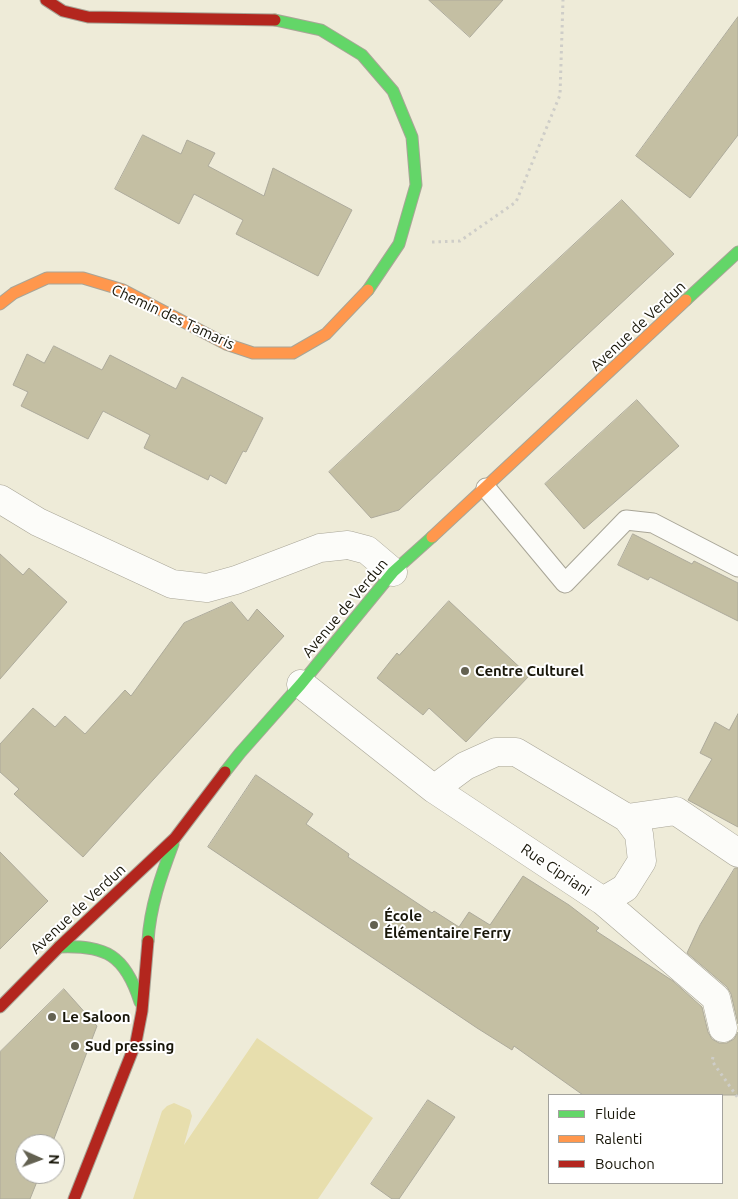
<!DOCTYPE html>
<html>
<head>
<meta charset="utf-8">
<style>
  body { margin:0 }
  #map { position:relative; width:738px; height:1199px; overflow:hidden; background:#eeebd8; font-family:Ubuntu,sans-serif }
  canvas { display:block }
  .legend { position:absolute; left:548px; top:1094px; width:175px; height:90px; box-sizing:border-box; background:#fff; border:1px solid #a3a29d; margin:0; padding:6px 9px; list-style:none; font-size:15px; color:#181609 }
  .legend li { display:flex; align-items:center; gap:10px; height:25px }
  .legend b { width:25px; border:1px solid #a3a29d }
  .north { position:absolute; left:15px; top:1134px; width:50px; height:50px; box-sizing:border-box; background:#fff; border:1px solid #a3a29d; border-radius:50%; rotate:92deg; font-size:14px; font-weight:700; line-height:20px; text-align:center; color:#181609 }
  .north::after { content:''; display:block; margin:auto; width:18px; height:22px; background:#636151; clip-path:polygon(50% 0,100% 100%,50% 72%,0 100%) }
</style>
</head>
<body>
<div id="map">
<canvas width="738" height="1199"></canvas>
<ul class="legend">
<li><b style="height:6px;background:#63d668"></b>Fluide</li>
<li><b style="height:6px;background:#ff974d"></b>Ralenti</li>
<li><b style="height:6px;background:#b3261e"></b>Bouchon</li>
</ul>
<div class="north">N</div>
</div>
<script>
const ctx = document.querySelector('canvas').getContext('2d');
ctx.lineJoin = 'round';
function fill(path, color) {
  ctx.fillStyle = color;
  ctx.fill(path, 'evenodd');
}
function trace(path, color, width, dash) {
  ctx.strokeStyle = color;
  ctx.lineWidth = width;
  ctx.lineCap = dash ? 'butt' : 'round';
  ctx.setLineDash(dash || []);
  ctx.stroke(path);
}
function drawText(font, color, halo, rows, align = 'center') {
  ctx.font = font + ' Ubuntu,sans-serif';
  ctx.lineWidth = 4;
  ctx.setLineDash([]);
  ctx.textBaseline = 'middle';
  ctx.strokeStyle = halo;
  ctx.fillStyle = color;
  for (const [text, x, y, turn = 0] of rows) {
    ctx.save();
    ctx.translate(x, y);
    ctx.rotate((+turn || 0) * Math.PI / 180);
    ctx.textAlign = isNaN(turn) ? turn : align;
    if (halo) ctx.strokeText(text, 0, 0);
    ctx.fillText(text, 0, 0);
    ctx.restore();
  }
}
const green = new Path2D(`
  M 257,1038 L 373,1118 L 318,1199 L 133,1199 L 162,1111 L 167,1106 L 174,1103 L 190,1110 L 192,1116 L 184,1145 Z`);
const building = new Path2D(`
  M 429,0 L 503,0 L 470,37 Z
  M 738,17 L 738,135 L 690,198 L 636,156 Z
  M 143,135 L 181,154 L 187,140 L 215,153 L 208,166 L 264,196 L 273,168 L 352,210 L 318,276 L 236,234 L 243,220 L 194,194 L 179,224 L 115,189 Z
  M 622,200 L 674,254 L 399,510 L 371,518 L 329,472 Z
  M 54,346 L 102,370 L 110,355 L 176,389 L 182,377 L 263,418 L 246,452 L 243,451 L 226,484 L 210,475 L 208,480 L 144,448 L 150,435 L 103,411 L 88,439 L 21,406 L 28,392 L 13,385 L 27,354 L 44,363 Z
  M 637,400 L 679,446 L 584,529 L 545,484 Z
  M 633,534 L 692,564 L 694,561 L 738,583 L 738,621 L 650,577 L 648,580 L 618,565 Z
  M 0,554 L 23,575 L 29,568 L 67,602 L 0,679 Z
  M 449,601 L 529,676 L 466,742 L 429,708 L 423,715 L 377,678 L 397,653 L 399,655 Z
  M 232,602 L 248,621 L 257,609 L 284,636 L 83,857 L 14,794 L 19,789 L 0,772 L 0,744 L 33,708 L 55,727 L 65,716 L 85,734 L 125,690 L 131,696 L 184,623 Z
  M 738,714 L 738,827 L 688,800 L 712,759 L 700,753 L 715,722 L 729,730 Z
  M 256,775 L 313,814 L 306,824 L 349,854 L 348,857 L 432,913 L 434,911 L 459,927 L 469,912 L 490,925 L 523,876 L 569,905 L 599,928 L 596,931 L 673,981 L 702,1007 L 708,1032 L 712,1039 L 719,1043 L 727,1043 L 734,1039 L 738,1032 L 738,1095 L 583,1095 L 514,1046 L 512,1050 L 477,1028 L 208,847 Z
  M 0,852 L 48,901 L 0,949 Z
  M 735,868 L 738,868 L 738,1024 L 731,994 L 727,987 L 687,953 L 700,925 Z
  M 64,989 L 97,1026 L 52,1144 L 25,1144 L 25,1174 L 40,1174 L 30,1199 L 0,1199 L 0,1052 Z
  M 428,1100 L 455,1117 L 399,1199 L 392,1199 L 371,1184 Z`);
const path = new Path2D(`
  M 432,242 L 460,241 L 516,202 L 560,95 L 563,0
  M 713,1057 L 712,1061 L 738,1098`);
const lane = new Path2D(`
  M 486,488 L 565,583 L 626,520 L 653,523 L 738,567`);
const street = new Path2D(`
  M 0,499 L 38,522 L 172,584 L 207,588 L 236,580 L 320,548 L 348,545 L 367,550 L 393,572
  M 301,684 L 434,789 L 603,901 L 716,998 L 723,1028
  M 434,789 L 465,766 L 496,752 L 516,752 L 627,818 L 676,811 L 738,853
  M 603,901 L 625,888 L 642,861 L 639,834 L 627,818`);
const fast = new Path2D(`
  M 275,20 L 321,30 L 362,55 L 393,91 L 412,137 L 416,185 L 399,244 L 368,290
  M 686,300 L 738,252
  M 225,772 L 240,753 L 301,684 L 393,572 L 432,537
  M 148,941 C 150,907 161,876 173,844
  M 59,947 C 106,945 125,955 140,1002`);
const slow = new Path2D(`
  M 0,304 L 14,293 L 47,278 L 83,278 L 123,290 L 226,344 L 253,353 L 293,353 L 326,334 L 368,290
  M 432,537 L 686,300`);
const jam = new Path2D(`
  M 46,0 L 63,11 L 88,17 L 275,20
  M 0,1007 L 59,947 L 175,838 L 225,772
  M 74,1199 L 136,1042 L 142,1011 L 148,941`);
const markers = [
  [465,671,5,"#636151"],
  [374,925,5,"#636151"],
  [52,1017,5,"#636151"],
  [75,1046,5,"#636151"]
];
const streetNames = [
  ["Chemin des Tamaris",173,317,25],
  ["Avenue de Verdun",638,326,-43],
  ["Avenue de Verdun",345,608,-50],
  ["Rue Cipriani",556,870,34],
  ["Avenue de Verdun",78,909,-43]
];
const poiNames = [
  ["Centre Culturel",475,671],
  ["École",384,916],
  ["Élémentaire Ferry",384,933],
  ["Le Saloon",62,1017],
  ["Sud pressing",85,1046]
];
fill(green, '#e7dead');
fill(building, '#c4bfa3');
trace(building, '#adaa9b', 1);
trace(lane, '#a8a597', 21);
trace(street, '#a8a597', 29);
trace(fast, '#a8a597', 13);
trace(slow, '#a8a597', 13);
trace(jam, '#a8a597', 13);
trace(path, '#cecdc8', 3, [2.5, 4]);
trace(lane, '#fcfcf9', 19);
trace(street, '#fcfcf9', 28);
trace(fast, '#63d668', 11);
trace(slow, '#ff974d', 11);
trace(jam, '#b3261e', 11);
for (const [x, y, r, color] of markers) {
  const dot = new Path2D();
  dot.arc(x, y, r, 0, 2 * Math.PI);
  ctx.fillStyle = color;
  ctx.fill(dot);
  trace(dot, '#fff', 2);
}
drawText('15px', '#181609', '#fff', streetNames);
drawText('bold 15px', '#181609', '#fff', poiNames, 'left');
</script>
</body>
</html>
